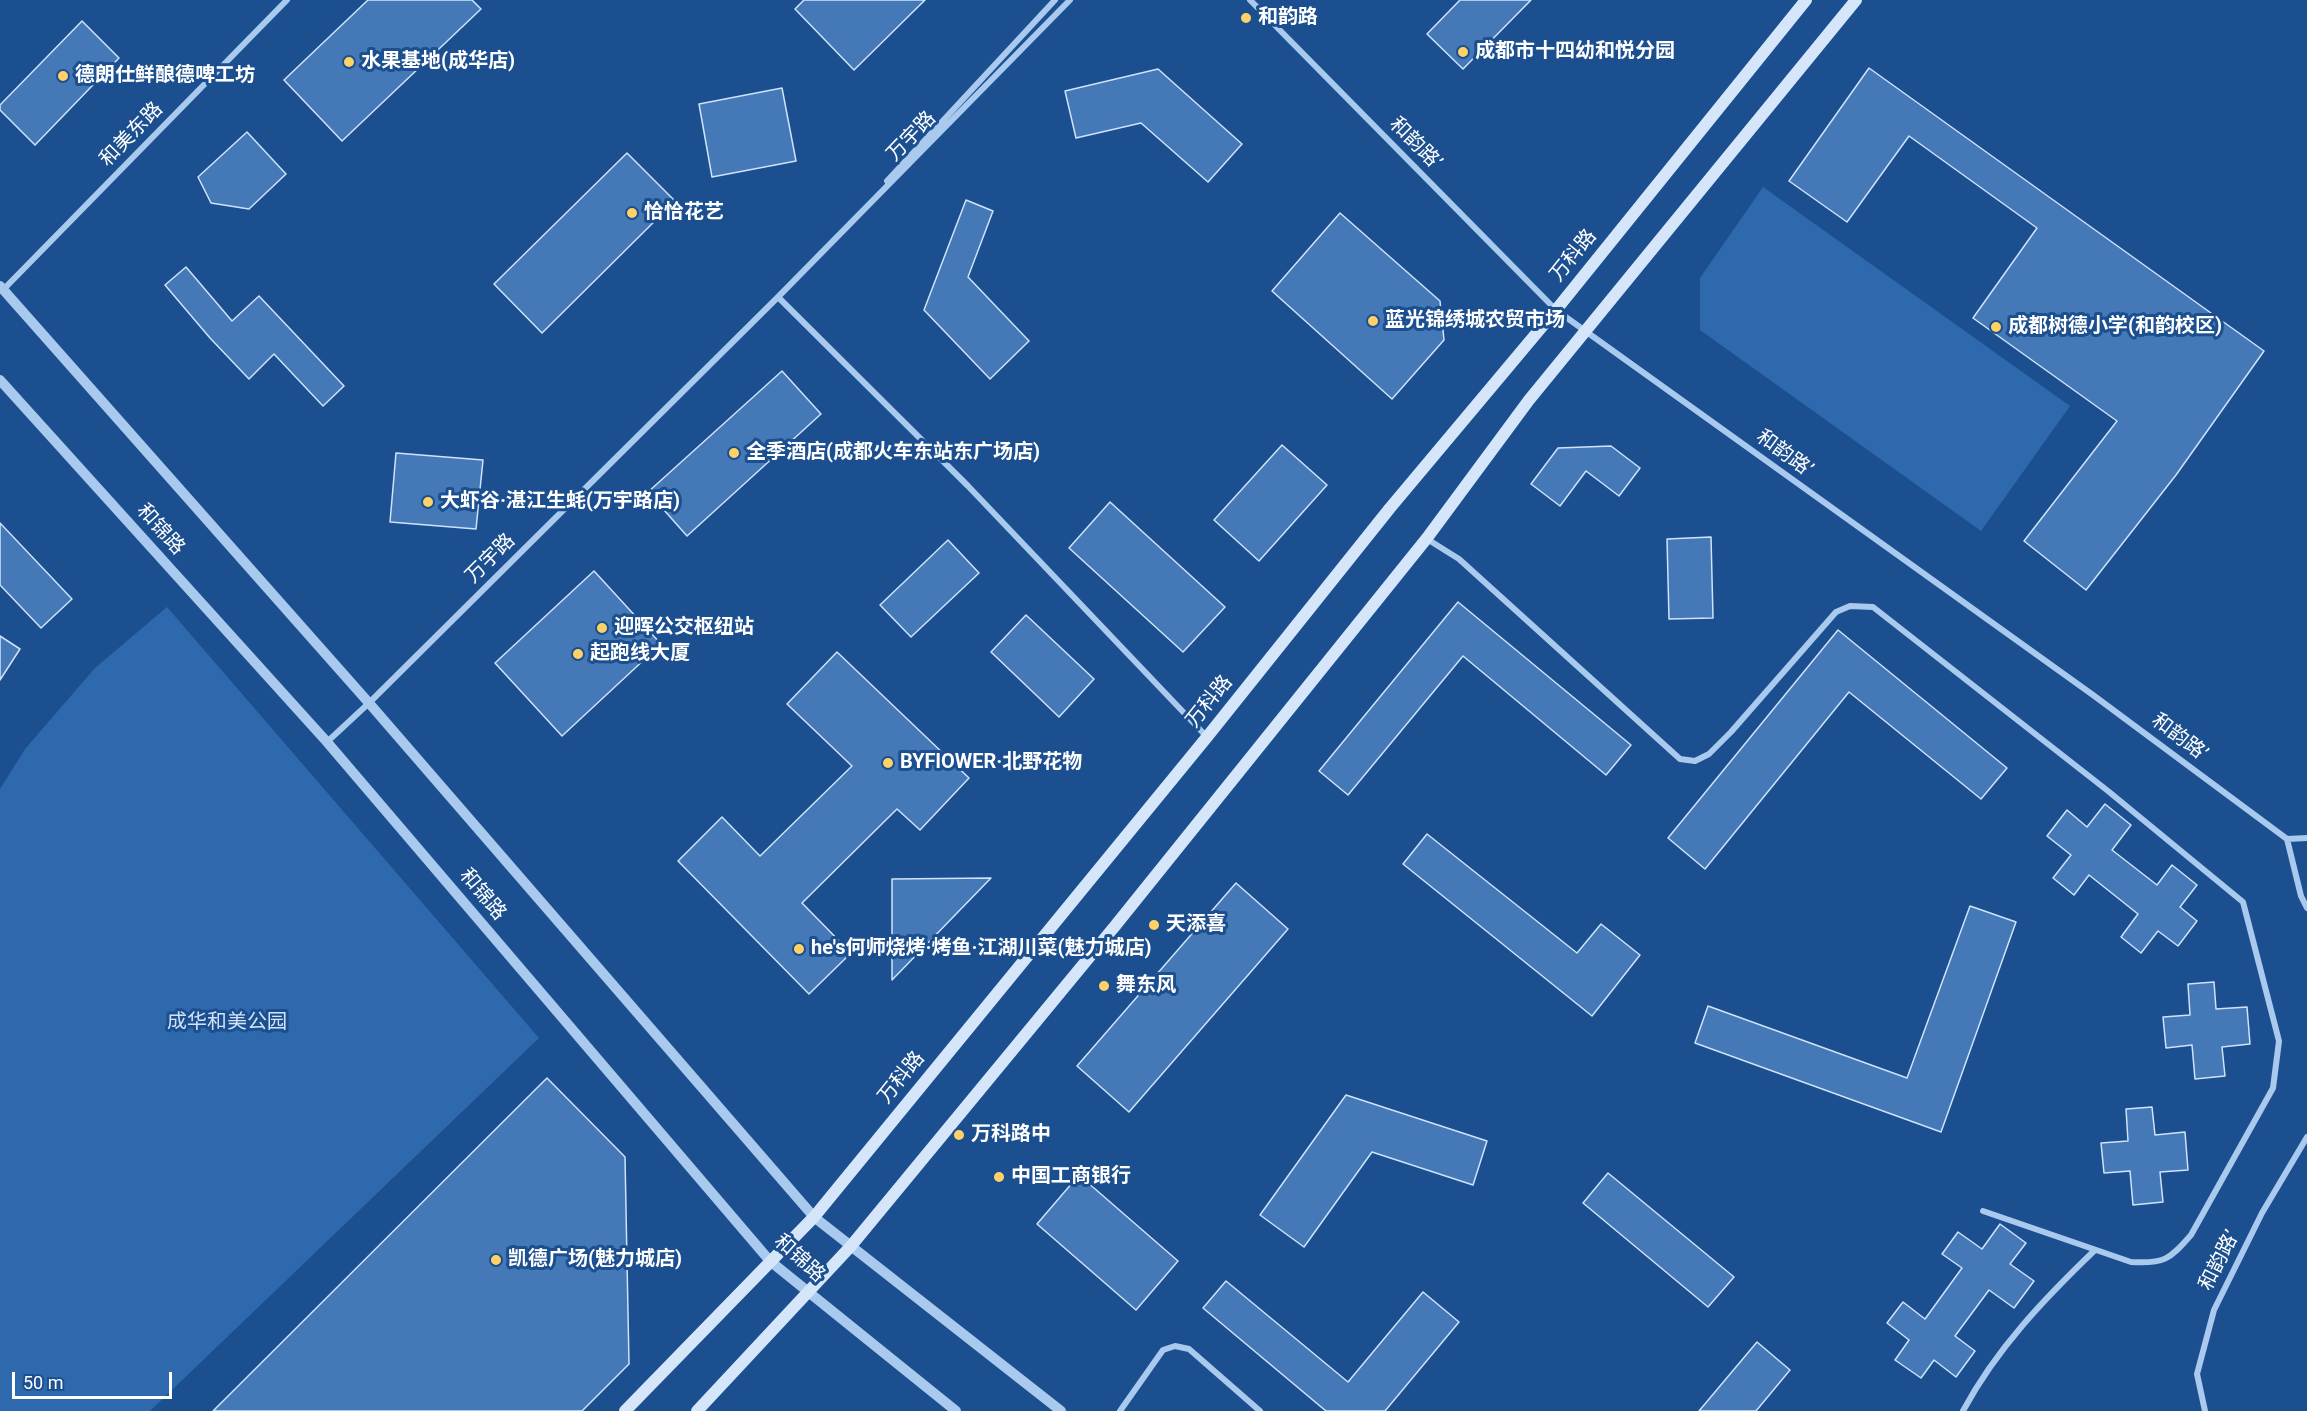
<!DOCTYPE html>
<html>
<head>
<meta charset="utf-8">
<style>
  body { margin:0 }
  #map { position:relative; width:2307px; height:1411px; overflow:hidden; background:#1b4f8f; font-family:Roboto,sans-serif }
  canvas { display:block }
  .scale { position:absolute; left:12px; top:1372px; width:160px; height:27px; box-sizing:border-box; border:3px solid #fff; border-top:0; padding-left:8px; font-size:18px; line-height:21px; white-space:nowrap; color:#fff; -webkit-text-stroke:4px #1b4f8f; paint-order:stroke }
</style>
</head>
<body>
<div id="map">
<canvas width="2307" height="1411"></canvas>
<div class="scale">50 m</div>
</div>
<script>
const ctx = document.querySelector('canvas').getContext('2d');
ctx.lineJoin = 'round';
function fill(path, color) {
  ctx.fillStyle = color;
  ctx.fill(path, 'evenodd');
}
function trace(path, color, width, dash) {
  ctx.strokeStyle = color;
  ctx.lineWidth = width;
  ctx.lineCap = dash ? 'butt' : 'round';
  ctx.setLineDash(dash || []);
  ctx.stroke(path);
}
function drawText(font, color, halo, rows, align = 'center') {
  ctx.font = font + ' Roboto,"Noto Sans SC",sans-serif';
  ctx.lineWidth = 6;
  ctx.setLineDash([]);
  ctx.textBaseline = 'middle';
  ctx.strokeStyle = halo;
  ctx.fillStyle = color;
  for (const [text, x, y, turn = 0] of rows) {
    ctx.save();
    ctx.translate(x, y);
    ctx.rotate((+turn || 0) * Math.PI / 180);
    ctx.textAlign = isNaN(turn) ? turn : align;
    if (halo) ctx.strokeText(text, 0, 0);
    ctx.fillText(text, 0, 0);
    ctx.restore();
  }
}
const green = new Path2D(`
  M 1763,187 L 2070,406 L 1981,531 L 1700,330 L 1700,278 Z
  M 167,607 L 539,1038 L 150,1411 L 0,1411 L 0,789 L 25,749 L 95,668 Z`);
const building = new Path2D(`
  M 368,0 L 472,0 L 481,9 L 342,141 L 284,80 Z
  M 804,0 L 925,0 L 854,70 L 795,9 Z
  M 1460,0 L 1531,0 L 1463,69 L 1427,34 Z
  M 82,21 L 119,58 L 35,145 L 0,110 L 0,105 Z
  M 1869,68 L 2264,351 L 2176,475 L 2086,590 L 2024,541 L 2117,421 L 1973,318 L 2037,228 L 1909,136 L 1847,222 L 1789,181 Z
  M 1158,69 L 1242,144 L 1208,182 L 1141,123 L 1076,138 L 1065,91 Z
  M 782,88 L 796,161 L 712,177 L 699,104 Z
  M 247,132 L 286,174 L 249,209 L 211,203 L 198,177 Z
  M 627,153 L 675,201 L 542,333 L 494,284 Z
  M 966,200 L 993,211 L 968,277 L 1029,341 L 990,379 L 924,310 Z
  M 1340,213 L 1440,301 L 1444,340 L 1392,399 L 1272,291 Z
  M 186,267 L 232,321 L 259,296 L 344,386 L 323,406 L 274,354 L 249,379 L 210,338 L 165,285 Z
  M 782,371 L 821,414 L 687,536 L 648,492 Z
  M 1282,445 L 1327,485 L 1259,561 L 1214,520 Z
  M 1611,446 L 1640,468 L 1619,496 L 1586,471 L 1560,506 L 1531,484 L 1558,448 Z
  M 396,453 L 483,460 L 476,529 L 390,522 Z
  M 1110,502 L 1225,607 L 1183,652 L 1069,548 Z
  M 0,523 L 72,599 L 41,628 L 0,585 Z
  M 1711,537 L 1713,618 L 1669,619 L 1667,539 Z
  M 948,540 L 979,573 L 911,637 L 880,605 Z
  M 594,571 L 661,644 L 562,736 L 495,663 Z
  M 1458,602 L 1631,745 L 1606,775 L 1463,656 L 1348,795 L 1319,771 Z
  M 1026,615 L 1094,679 L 1059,717 L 991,652 Z
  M 1838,630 L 2007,768 L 1981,799 L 1849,692 L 1705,869 L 1668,838 Z
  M 0,636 L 20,649 L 0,680 Z
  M 837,652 L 969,778 L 920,830 L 897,809 L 802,903 L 851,953 L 809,994 L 678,861 L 722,817 L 760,856 L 852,766 L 787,704 Z
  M 2105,804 L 2131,825 L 2112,850 L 2157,885 L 2172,865 L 2197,885 L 2180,907 L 2197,921 L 2178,946 L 2158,931 L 2141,953 L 2121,937 L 2138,914 L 2089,875 L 2074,895 L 2053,878 L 2071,855 L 2047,836 L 2067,810 L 2087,827 Z
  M 1427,834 L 1577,953 L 1601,924 L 1640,955 L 1592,1016 L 1403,864 Z
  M 991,878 L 892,980 L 892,879 Z
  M 1236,883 L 1288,929 L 1129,1112 L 1077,1066 Z
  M 1970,906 L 2016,922 L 1941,1132 L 1695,1043 L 1708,1006 L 1907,1078 Z
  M 2214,982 L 2216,1009 L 2247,1007 L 2250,1044 L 2222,1047 L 2225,1076 L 2195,1079 L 2192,1045 L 2166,1048 L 2163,1017 L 2190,1015 L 2188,984 Z
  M 547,1078 L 625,1157 L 629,1364 L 582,1411 L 213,1411 Z
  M 1346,1095 L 1487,1141 L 1473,1185 L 1372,1152 L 1304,1247 L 1260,1215 Z
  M 2152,1107 L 2155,1135 L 2185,1132 L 2188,1170 L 2160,1172 L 2163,1202 L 2133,1205 L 2130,1171 L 2104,1173 L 2101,1143 L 2128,1141 L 2126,1109 Z
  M 1608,1173 L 1734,1277 L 1708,1307 L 1583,1203 Z
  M 1079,1175 L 1178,1261 L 1136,1310 L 1037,1224 Z
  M 2000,1224 L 2026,1243 L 2010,1264 L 2034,1281 L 2014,1308 L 1989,1290 L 1955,1336 L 1975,1351 L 1956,1377 L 1934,1360 L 1921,1378 L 1895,1360 L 1909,1340 L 1887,1323 L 1903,1302 L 1925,1319 L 1962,1268 L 1942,1254 L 1958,1232 L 1982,1249 Z
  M 1226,1281 L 1348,1382 L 1423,1292 L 1459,1322 L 1385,1411 L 1326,1411 L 1203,1308 Z
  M 1757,1342 L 1790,1370 L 1756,1411 L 1699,1411 Z`);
const minor = new Path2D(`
  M 1250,0 L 1556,310 L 2093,695 L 2287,839 L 2301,896 L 2307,908
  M 887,181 L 1055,0
  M 2,291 L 287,0
  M 778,297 L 968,486 L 1207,737
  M 1427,539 L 1459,559 L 1680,759 L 1695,761 L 1709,754 L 1731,732 L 1836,612 L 1850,606 L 1873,607 L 2108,791 L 2243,902 L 2279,1041 L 2273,1088 L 2191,1235 C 2169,1260 2164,1264 2131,1262 L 1983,1211
  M 327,742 L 369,703 L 778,297 L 1070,0
  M 2287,839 L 2307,838
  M 1120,1411 L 1163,1350 L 1175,1346 L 1189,1349 L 1260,1411
  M 1963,1411 C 1996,1349 2045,1298 2095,1250
  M 2205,1411 L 2197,1374 L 2214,1310 L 2262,1213 L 2307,1137`);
const tertiary = new Path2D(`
  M 0,286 L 369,703 L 814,1217 L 1061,1411
  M 0,380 L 327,742 L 770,1261 L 956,1411`);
const secondary = new Path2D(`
  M 625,1411 L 814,1217 L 1207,737 L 1390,508 L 1556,310 L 1806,0
  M 697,1411 L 851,1246 L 1115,926 L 1427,538 L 1529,400 L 1856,0`);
const markers = [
  [1246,18,6,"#ffd166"],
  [1463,52,6,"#ffd166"],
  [349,62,6,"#ffd166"],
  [63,76,6,"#ffd166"],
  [632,213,6,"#ffd166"],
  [1373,321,6,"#ffd166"],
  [1996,327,6,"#ffd166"],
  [734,453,6,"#ffd166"],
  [428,502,6,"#ffd166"],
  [602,628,6,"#ffd166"],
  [578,654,6,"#ffd166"],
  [888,763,6,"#ffd166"],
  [1154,925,6,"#ffd166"],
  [799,949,6,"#ffd166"],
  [1104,986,6,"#ffd166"],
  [959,1135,6,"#ffd166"],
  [999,1177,6,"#ffd166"],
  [496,1260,6,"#ffd166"]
];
const poiNames = [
  ["和韵路",1258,18],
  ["成都市十四幼和悦分园",1475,52],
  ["水果基地(成华店)",361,62],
  ["德朗仕鲜酿德啤工坊",75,76],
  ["恰恰花艺",644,213],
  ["蓝光锦绣城农贸市场",1385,321],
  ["成都树德小学(和韵校区)",2008,327],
  ["全季酒店(成都火车东站东广场店)",746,453],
  ["大虾谷·湛江生蚝(万宇路店)",440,502],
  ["迎晖公交枢纽站",614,628],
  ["起跑线大厦",590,654],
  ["BYFlOWER·北野花物",900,763],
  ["天添喜",1166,925],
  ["he's何师烧烤·烤鱼·江湖川菜(魅力城店)",811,949],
  ["舞东风",1116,986],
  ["万科路中",971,1135],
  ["中国工商银行",1011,1177],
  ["凯德广场(魅力城店)",508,1260]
];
const streetNames = [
  ["和美东路",132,135,-46],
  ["万宇路",912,137,-46],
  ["和韵路’",1415,144,45],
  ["万科路",1574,256,-51],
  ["和韵路’",1784,454,36],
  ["和锦路",160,530,48],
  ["万宇路",491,559,-45],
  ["万科路",1210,702,-51],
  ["和韵路’",2179,738,37],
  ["和锦路",482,895,50],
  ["万科路",902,1078,-51],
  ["和锦路",799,1259,42],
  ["和韵路’",2220,1261,-63]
];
const parkNames = [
  ["成华和美公园",227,1023]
];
fill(green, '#2e69ad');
fill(building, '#4478b7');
trace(building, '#cfe3fa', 1.5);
trace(minor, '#a9c9ee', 6);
trace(tertiary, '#a9c9ee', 10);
trace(secondary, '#d6e6fa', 12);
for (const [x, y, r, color] of markers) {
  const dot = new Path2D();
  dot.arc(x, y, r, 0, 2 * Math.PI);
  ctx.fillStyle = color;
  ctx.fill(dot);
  trace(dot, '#1b4f8f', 2);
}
drawText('bold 20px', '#fff', '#1b4f8f', poiNames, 'left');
drawText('20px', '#fff', '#1b4f8f', streetNames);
drawText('20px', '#cfe3fa', '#1b4f8f', parkNames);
</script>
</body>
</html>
